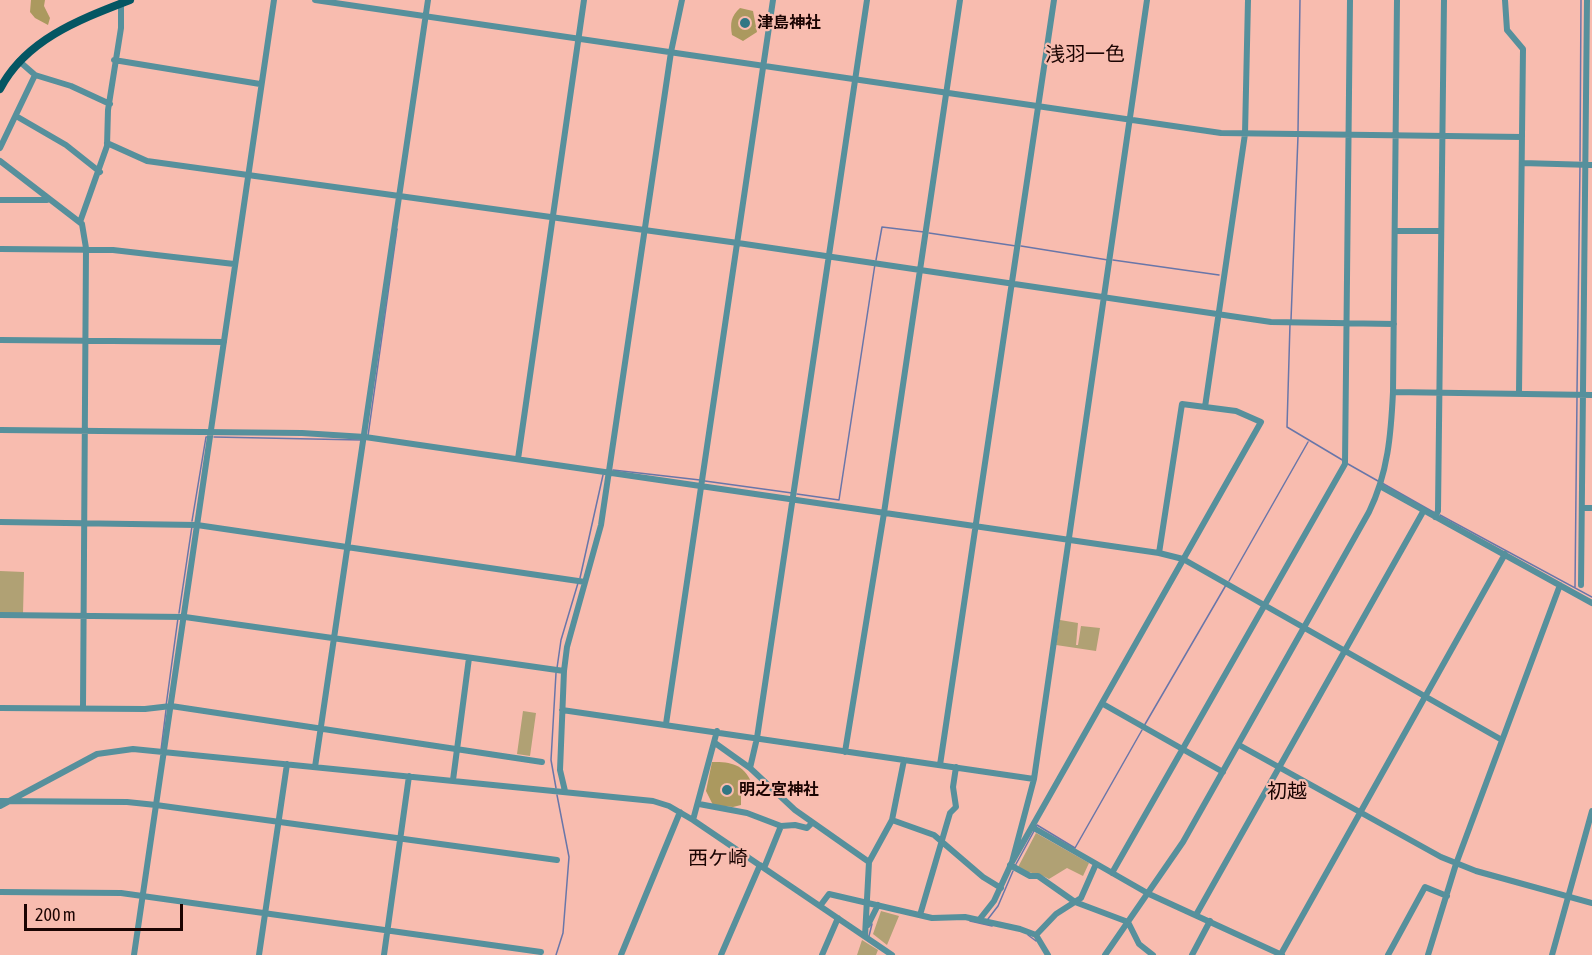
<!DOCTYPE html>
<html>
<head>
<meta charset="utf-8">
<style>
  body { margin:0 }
  #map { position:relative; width:1592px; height:955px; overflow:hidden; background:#f8bcaf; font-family:"Asap Condensed",sans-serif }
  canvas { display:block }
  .scale { position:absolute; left:24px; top:904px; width:159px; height:27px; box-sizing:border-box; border:3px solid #1b0402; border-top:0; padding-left:8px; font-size:18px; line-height:21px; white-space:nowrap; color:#1b0402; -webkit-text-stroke:4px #f8bcaf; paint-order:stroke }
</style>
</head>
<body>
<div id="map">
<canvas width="1592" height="955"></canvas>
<div class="scale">200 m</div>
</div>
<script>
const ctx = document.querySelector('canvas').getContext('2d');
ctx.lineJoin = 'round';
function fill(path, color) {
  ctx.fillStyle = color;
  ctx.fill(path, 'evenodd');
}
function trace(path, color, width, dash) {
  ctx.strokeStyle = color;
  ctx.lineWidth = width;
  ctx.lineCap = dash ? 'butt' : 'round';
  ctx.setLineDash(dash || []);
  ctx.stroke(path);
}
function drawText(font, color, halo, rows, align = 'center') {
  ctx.font = font + ' "Asap Condensed","Noto Sans JP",sans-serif';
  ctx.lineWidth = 4.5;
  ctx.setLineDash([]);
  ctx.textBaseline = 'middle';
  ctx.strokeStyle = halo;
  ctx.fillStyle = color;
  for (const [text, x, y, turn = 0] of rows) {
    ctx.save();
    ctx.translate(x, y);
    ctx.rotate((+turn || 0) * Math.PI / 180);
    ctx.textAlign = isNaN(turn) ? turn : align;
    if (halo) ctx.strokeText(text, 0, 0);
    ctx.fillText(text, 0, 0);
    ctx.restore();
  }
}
const green = new Path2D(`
  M 0,571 L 24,572 L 23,614 L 0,613 Z
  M 1060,620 L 1078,623 L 1076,645 L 1078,645 L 1081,626 L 1100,628 L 1096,651 L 1056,645 Z
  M 523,711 L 536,713 L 530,756 L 517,754 Z
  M 1036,833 L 1089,863 L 1083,876 L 1067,868 L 1049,879 C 1039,873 1028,873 1017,869 Z
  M 881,911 L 899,916 L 887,945 L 873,934 Z
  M 862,940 L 878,950 L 876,955 L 857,955 Z`);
const forest = new Path2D(`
  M 31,0 L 45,0 L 44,6 L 50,18 L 48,25 L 35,18 L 30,12 Z
  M 740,8 L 753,11 L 757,32 L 743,41 L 732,35 C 730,23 731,16 740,8 Z
  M 712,762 C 732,762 743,764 752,783 L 741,796 L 741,805 L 733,807 L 713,805 L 706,791 Z`);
const stream = new Path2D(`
  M 1298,131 L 1300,0
  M 1580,161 L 1581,0
  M 929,233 L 1016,246
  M 1021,246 L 1108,260
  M 876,260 L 882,227 L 924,232
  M 1113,260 L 1219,275
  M 1291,320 L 1298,136
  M 1290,324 L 1287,427 L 1344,461
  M 1577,392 L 1580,166
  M 368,436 L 397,229
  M 214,437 L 362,440
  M 1348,464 L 1378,481
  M 613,470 L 700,480
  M 705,481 L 792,493
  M 1382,483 L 1435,513
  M 797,494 L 839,500 L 875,264
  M 1440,515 L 1592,597
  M 192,521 L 206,437 L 209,437
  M 580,578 L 603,475
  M 1229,581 L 1308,442
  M 1575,587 L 1577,397
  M 179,613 L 192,526
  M 557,668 L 561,640 L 578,583
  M 166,706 L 178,618
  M 1144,726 L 1226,585
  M 161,750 L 166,710
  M 556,788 L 551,760 L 556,673
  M 1036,827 L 1037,825 L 1075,848 L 1142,730
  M 1015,866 L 1034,831
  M 988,919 L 998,906 L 1013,871
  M 970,921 L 992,926
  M 1028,935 L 1036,941
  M 869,936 L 872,924
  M 556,955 L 563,933 L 569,857 L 557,795`);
const minor = new Path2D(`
  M 315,0 L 1221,133 L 1522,137
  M 1505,0 L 1507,30 L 1523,49 L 1519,393
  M 114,60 L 260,84
  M 19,61 L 35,75 L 71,86 L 110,104
  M 16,116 L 66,145 L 100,172
  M 107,143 L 147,161 L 738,243 L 1271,322 L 1394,324
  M 0,148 L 35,75
  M 0,161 L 82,224 L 86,248 L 83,708
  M 1522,163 L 1592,165
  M 0,200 L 47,200
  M 80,222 L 107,146 L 108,110 L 121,28 L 121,3
  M 1395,231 L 1441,231
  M 0,249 L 113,250 L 234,264
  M 0,340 L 224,342
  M 1393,392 L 1592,395
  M 1205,407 L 1245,134 L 1248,0
  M 0,430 L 302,433 L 365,437 L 1159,553 L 1183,559 L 1502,740
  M 518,459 L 584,0
  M 1380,486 L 1592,603
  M 1582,508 L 1592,508
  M 1435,517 L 1438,511 L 1444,0
  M 0,522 L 197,525 L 585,582
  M 1581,585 L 1587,0
  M 0,615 L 185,617 L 564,671
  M 1103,704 L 1223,772
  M 0,708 L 145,709 L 171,706 L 542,762
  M 562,710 L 1034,779
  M 666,724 L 773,0
  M 715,743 L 750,768 L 795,810 L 869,862
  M 1239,745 L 1441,857 L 1476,871 L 1592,903
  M 845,752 L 884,513 L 960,0
  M 940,765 L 1054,0
  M 315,767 L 428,0
  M 750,768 L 757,738 L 867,0
  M 453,780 L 469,658
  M 565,791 L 560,770 L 564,671 L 567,647 L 601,525 L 671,52 L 682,0
  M 0,801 L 127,802 L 156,805 L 557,860
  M 699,804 L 747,813 L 781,826 L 795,825 L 807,828 L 812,823
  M 0,806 L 97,754 L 133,749 L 653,801 L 669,806 L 693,820 L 892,955
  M 693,820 L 717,731
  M 892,820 L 934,835 L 983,877 L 1001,888
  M 1032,827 L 1149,894 L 1282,955
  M 1012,862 L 1034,779 L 1147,0
  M 1010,865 L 1030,876 L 1038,876 L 1075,902 L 1128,922 L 1139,944 L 1153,955
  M 764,868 L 781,826
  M 1112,873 L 1345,464 L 1350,0
  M 0,892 L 121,893 L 541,952
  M 820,906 L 829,894 L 932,918 L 965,917 L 1020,929 L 1036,935 L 1048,955
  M 920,915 L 950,813 L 956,807 L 953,787 L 956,767
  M 1196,915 L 1424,510
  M 979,920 L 994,901 L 1012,862 L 1261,422 L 1236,411 L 1182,404 L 1159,553
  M 868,925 L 878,905
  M 1036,935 L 1056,914 L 1081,898 L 1096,864
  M 865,936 L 869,862 L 892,820 L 904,760
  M 1281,954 L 1505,554
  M 134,955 L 274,0
  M 259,955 L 287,764
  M 384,955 L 409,776
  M 621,955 L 680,812
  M 721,955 L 760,865
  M 822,955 L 838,918
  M 1105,955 L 1183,842 L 1369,512 C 1388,473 1391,434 1393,392 L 1397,0
  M 1192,955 L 1210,921
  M 1388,955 L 1425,887 L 1447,896
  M 1428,955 L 1456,864 L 1560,585
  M 1552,955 L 1592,811`);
const major = new Path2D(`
  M 0,89 C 26,39 81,19 130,0`);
const markers = [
  [745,23,6,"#317784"],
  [727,790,6,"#317784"]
];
const poiNames = [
  ["津島神社",757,23],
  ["明之宮神社",739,790]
];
const quarterNames = [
  ["浅羽一色",1085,55],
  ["初越",1287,792],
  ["西ケ崎",718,859]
];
fill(green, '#b0a174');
fill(forest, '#ab995f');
trace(stream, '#6976a9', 1.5);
trace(minor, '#56909c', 6);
trace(major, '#045663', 8);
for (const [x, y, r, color] of markers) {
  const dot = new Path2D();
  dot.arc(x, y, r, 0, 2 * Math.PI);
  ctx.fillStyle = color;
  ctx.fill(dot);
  trace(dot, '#f8bcaf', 2);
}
drawText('bold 16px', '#1b0402', '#f8bcaf', poiNames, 'left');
drawText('20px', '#1b0402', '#f8bcaf', quarterNames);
</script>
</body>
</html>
